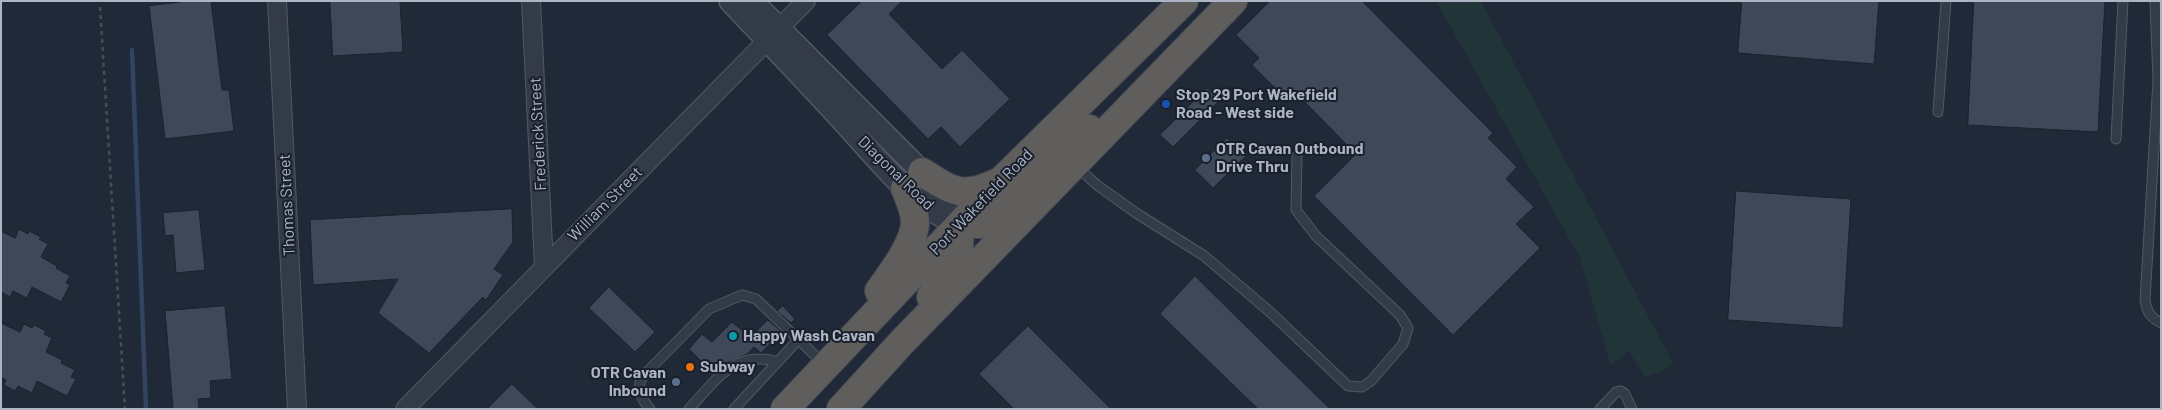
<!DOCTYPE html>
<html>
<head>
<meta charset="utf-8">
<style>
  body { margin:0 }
  #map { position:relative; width:2162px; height:410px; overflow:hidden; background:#202937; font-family:Barlow,sans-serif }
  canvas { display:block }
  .frame { position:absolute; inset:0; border:2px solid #adb5c5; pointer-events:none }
</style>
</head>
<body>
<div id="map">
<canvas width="2162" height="410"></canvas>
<div class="frame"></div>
</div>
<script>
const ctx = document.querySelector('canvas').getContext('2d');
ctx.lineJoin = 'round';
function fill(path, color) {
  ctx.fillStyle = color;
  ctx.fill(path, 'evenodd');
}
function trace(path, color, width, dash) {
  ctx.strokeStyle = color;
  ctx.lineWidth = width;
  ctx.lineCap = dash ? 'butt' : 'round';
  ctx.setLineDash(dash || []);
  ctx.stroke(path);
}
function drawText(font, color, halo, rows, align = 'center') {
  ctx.font = font + ' Barlow,sans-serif';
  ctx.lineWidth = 4;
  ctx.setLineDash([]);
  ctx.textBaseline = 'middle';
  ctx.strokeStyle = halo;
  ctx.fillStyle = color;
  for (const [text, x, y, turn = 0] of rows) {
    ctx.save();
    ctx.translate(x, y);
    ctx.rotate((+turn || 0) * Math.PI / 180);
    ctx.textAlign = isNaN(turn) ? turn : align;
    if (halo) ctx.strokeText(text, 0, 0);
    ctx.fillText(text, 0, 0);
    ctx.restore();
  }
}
const green = new Path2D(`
  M 1436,1 L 1481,1 L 1674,365 L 1646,378 L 1628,350 L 1611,366 L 1580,258 Z`);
const stream = new Path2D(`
  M 132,50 L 146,409`);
const building = new Path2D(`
  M 189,1 L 211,1 L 222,90 L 229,90 L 234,131 L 165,139 L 149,6 Z
  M 330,1 L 400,1 L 403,52 L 333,56 Z
  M 862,1 L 902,1 L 889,14 L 942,69 L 962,50 L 1010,99 L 960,147 L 941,127 L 928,139 L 827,35 Z
  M 1270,1 L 1362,1 L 1493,133 L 1488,138 L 1517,167 L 1506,179 L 1534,207 L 1516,224 L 1540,248 L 1453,335 L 1314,196 L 1356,154 L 1291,88 L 1283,96 L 1252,65 L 1259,58 L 1236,35 Z
  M 1742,1 L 1879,1 L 1874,64 L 1738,53 Z
  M 1974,1 L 2105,1 L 2098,132 L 1968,125 Z
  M 1207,88 L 1220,100 L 1173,147 L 1160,135 Z
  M 1227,138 L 1246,156 L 1213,188 L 1195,170 Z
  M 1736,191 L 1851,199 L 1843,328 L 1728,320 Z
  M 512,209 L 513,242 L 494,269 L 503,275 L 486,300 L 483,297 L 429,353 L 378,313 L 398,279 L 313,285 L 310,220 Z
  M 199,210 L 205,270 L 176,273 L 173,235 L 165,236 L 163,213 Z
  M 19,229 L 28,234 L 29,231 L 41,237 L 39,239 L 48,244 L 41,257 L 57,266 L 56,268 L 70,276 L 66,283 L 70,285 L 61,302 L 32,287 L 27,298 L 13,291 L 10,297 L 1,292 L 1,231 L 15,238 Z
  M 1195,276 L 1330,409 L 1258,409 L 1160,314 Z
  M 609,287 L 655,332 L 635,352 L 589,308 Z
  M 225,306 L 232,379 L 210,381 L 211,398 L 198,399 L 199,409 L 173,409 L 165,311 Z
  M 783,306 L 795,319 L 791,323 L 777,311 Z
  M 768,320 L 782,332 L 761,353 L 754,347 L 747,354 L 729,362 L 714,364 L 702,362 L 689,349 L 702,334 L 712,342 L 732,322 L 750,337 Z
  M 1,323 L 20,332 L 24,324 L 32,328 L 34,325 L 46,331 L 44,334 L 52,338 L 46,352 L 62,360 L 61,363 L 75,370 L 71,377 L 76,379 L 67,396 L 37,381 L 32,393 L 18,386 L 15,391 L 4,385 L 6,380 L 1,377 Z
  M 1028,326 L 1111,409 L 1014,409 L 979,374 Z
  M 512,384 L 538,409 L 487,409 Z`);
const path = new Path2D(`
  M 100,7 L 125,409`);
const service = new Path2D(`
  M 2155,1 L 2158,80 L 2145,300 C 2147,312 2150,317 2161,323
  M 1938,112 L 1946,1
  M 2116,139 L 2123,1
  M 1076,166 L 1097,185 L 1136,213 L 1203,255 L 1269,311 L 1348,386 L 1362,387 L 1371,381 L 1403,344 L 1408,328 L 1400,315 L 1316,236 L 1296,210 L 1297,156
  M 650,409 C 641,399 635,386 644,375 L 709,309 L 742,295 L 756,299 L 824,364
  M 689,409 C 715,381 735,349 778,362
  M 734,409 L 798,340
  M 1600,409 L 1616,392 L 1621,391 L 1625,394 L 1632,409`);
const minor = new Path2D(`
  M 277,1 L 297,409
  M 531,1 L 544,266
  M 405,409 L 806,1`);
const tertiary = new Path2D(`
  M 730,1 C 767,40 804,79 841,119 C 871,151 918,213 960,224
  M 752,1 L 922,172 L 954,211 L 960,224`);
const trunk = new Path2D(`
  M 922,172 C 953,192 963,199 998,182
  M 960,224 L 981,224 L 998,215 L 1059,153 L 1089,129
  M 879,291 C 891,274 915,243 915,222 C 915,210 909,198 905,188
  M 931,297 L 959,249 L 960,224
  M 785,409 L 1000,182 L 1184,1
  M 841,409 L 902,342 L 1233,1`);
const markers = [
  [1166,104,5,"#1a4fb4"],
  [1206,158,5,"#5c6f8a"],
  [733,336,5,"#0f9aa8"],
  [690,367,5,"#e8710a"],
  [676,382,5,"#5c6f8a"]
];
const poiNames = [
  ["Stop 29 Port Wakefield",1176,95],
  ["Road - West side",1176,113],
  ["OTR Cavan Outbound",1216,149],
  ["Drive Thru",1216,167],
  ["Happy Wash Cavan",743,336],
  ["Subway",700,367],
  ["OTR Cavan",666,373,"right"],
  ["Inbound",666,391,"right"]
];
const streetNames = [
  ["Frederick Street",538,134,-93],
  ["Diagonal Road",896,173,44],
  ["Port Wakefield Road",981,202,-46],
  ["William Street",605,204,-45],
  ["Thomas Street",287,205,-93]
];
fill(green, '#213538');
trace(stream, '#32445f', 4.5);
fill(building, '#3e4859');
trace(building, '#1b222e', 1);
trace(service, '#515866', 11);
trace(minor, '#515866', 20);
trace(tertiary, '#515866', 24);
trace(trunk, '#3e4552', 30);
trace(path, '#3f5256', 2.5, [4, 4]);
trace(service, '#333b48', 9);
trace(minor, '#333b48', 18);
trace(tertiary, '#333b48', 21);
trace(trunk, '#605e5c', 28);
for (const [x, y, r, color] of markers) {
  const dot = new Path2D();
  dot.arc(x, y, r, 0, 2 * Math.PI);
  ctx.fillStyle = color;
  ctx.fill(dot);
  trace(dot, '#19202c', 2);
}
drawText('bold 16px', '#adb5c5', '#19202c', poiNames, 'left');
drawText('16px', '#adb5c5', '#19202c', streetNames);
</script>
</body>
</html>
